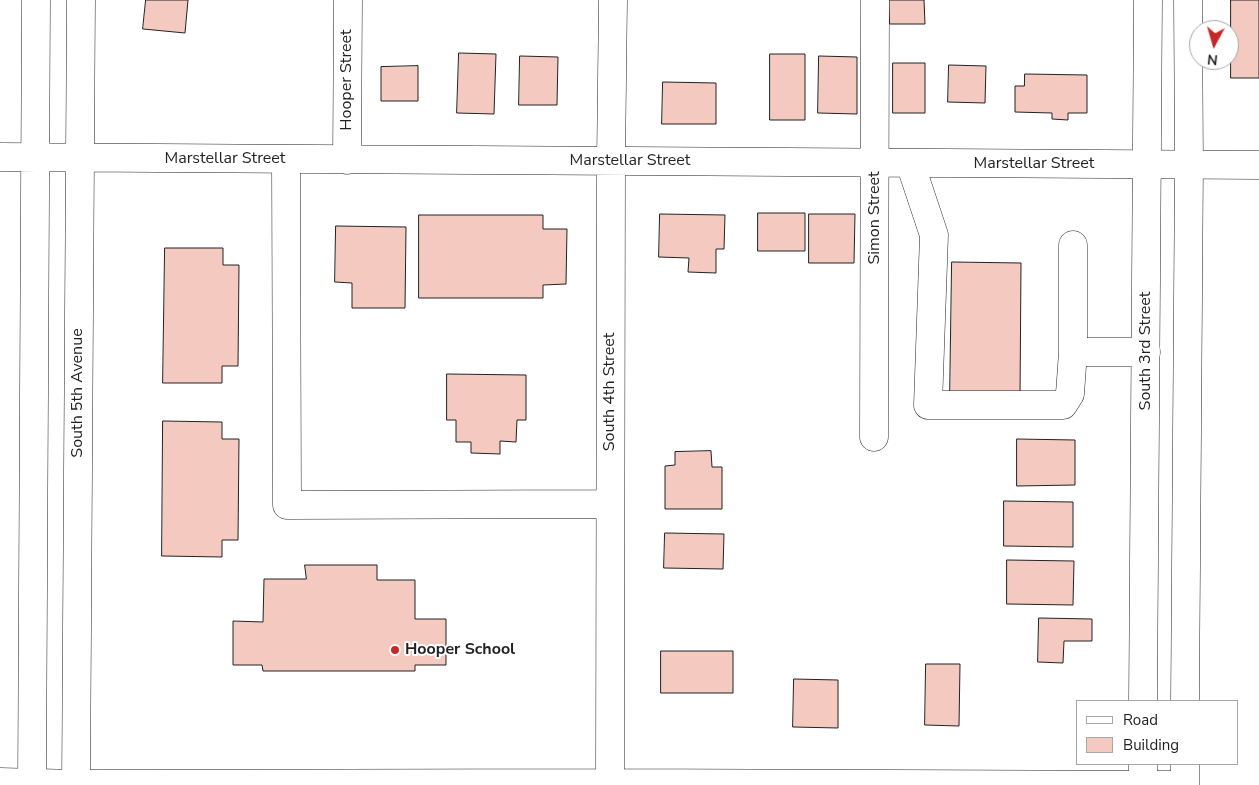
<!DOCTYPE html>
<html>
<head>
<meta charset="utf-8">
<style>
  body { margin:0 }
  #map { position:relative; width:1259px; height:785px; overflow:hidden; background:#fff; font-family:"Nunito Sans",sans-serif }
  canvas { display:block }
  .legend { position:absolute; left:1076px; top:700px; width:162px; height:65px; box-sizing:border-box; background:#fff; border:1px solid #a7a7a7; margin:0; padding:6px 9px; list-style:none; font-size:15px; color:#222 }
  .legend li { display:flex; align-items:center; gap:10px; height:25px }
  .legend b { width:25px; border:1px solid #a7a7a7 }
  .north { position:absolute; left:1189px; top:20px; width:50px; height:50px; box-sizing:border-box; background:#fff; border:1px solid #a7a7a7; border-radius:50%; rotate:186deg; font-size:14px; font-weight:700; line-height:20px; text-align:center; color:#222 }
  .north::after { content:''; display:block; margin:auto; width:18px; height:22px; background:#c62828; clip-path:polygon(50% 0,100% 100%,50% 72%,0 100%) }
</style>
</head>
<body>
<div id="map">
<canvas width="1259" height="785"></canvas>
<ul class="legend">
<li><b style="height:6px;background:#fff"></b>Road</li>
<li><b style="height:14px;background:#f3c9c0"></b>Building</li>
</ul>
<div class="north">N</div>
</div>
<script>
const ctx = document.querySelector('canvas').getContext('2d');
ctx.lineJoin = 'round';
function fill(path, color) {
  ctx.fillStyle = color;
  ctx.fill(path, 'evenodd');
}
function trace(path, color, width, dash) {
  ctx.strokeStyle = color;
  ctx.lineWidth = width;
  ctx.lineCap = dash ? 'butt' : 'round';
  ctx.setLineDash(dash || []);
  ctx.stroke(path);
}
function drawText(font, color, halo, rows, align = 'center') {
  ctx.font = font + ' "Nunito Sans",sans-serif';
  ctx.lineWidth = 4;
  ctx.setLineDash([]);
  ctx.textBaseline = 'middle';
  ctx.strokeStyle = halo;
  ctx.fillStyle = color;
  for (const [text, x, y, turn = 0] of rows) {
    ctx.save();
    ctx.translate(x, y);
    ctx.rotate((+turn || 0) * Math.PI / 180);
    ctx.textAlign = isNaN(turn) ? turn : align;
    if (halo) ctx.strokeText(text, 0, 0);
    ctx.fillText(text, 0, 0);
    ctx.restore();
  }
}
const building = new Path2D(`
  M 146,0 L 188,0 L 185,33 L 143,29 Z
  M 889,0 L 924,0 L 925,24 L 890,24 Z
  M 1231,0 L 1259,0 L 1259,78 L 1231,78 Z
  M 459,53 L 496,54 L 494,114 L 457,113 Z
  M 770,54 L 805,54 L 805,120 L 770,120 Z
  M 520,56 L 558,57 L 557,105 L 519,105 Z
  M 819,56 L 857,57 L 857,114 L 818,113 Z
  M 893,63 L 925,63 L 925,113 L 893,113 Z
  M 949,65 L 986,66 L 985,103 L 948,102 Z
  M 418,66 L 418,101 L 381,101 L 381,67 Z
  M 1025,74 L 1087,75 L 1087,113 L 1068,113 L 1068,120 L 1052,119 L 1052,113 L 1015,112 L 1015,86 L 1024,86 Z
  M 663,82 L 716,83 L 716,124 L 662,124 Z
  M 758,213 L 805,213 L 805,251 L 758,251 Z
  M 660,214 L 725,215 L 724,249 L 716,249 L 716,273 L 688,272 L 689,258 L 659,257 Z
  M 809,214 L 855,214 L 854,263 L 809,263 Z
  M 419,215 L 543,215 L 543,229 L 567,229 L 566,284 L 543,285 L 543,298 L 419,298 Z
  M 336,226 L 406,227 L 405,308 L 352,308 L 352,283 L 335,282 Z
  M 165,248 L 223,248 L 223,265 L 239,265 L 238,366 L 222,366 L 222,383 L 163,383 Z
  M 952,262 L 1021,263 L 1020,398 L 950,398 Z
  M 447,374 L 526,375 L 526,420 L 517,420 L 516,442 L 500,441 L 500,454 L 471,453 L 471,442 L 456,442 L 456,420 L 447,420 Z
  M 163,421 L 222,422 L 222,439 L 239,439 L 238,540 L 222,540 L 222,557 L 162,556 Z
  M 1017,439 L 1075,440 L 1075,485 L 1017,486 Z
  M 711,451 L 712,467 L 722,467 L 722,509 L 665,509 L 665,466 L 675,465 L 675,452 Z
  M 1004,501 L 1073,502 L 1073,547 L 1004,546 Z
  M 665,533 L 724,534 L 723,569 L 664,568 Z
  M 1007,560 L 1074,561 L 1073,605 L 1007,604 Z
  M 305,565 L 377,565 L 377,580 L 415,580 L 415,619 L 446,619 L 446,665 L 415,665 L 415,671 L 263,671 L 262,665 L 233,665 L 233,621 L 263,622 L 264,579 L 306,579 Z
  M 1039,618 L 1092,619 L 1092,641 L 1064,641 L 1063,663 L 1038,662 Z
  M 661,651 L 733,651 L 733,693 L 661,693 Z
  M 926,664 L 960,664 L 959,726 L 925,725 Z
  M 794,679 L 838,680 L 838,728 L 793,727 Z`);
const minor = new Path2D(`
  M 0,157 L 1259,165
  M 286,159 L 287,505 L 610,504
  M 347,160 L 348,0
  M 910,163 L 934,235 L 928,405 L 1063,405 L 1070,394 L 1073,352 L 1146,352
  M 1073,245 L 1073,352
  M 874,437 L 875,0
  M 0,782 L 76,784 L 610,783 L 1176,785
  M 32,785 L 36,0
  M 76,785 L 81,0
  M 610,785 L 611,161 L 613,0`);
const highway = new Path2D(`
  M 1143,701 L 1148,0
  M 1185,701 L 1189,165 L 1188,0
  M 1143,785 L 1143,764
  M 1185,785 L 1185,764`);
const markers = [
  [395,650,5,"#c62828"]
];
const streetNames = [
  ["Hooper Street",347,80,-90],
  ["Marstellar Street",225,159],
  ["Marstellar Street",630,161],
  ["Marstellar Street",1034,164],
  ["Simon Street",875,218,-90],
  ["South 3rd Street",1146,351,-90],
  ["South 4th Street",610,392,-90],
  ["South 5th Avenue",78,393,-90]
];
const poiNames = [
  ["Hooper School",405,650]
];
fill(building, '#f3c9c0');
trace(building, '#222', 1);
trace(minor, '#222', 29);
trace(highway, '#222', 29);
trace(minor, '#fff', 28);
trace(highway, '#fff', 28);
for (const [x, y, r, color] of markers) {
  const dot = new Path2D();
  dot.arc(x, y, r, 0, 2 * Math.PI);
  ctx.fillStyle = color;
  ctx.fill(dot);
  trace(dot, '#fff', 2);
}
drawText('16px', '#222', '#fff', streetNames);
drawText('bold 16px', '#222', '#fff', poiNames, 'left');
</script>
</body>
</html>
